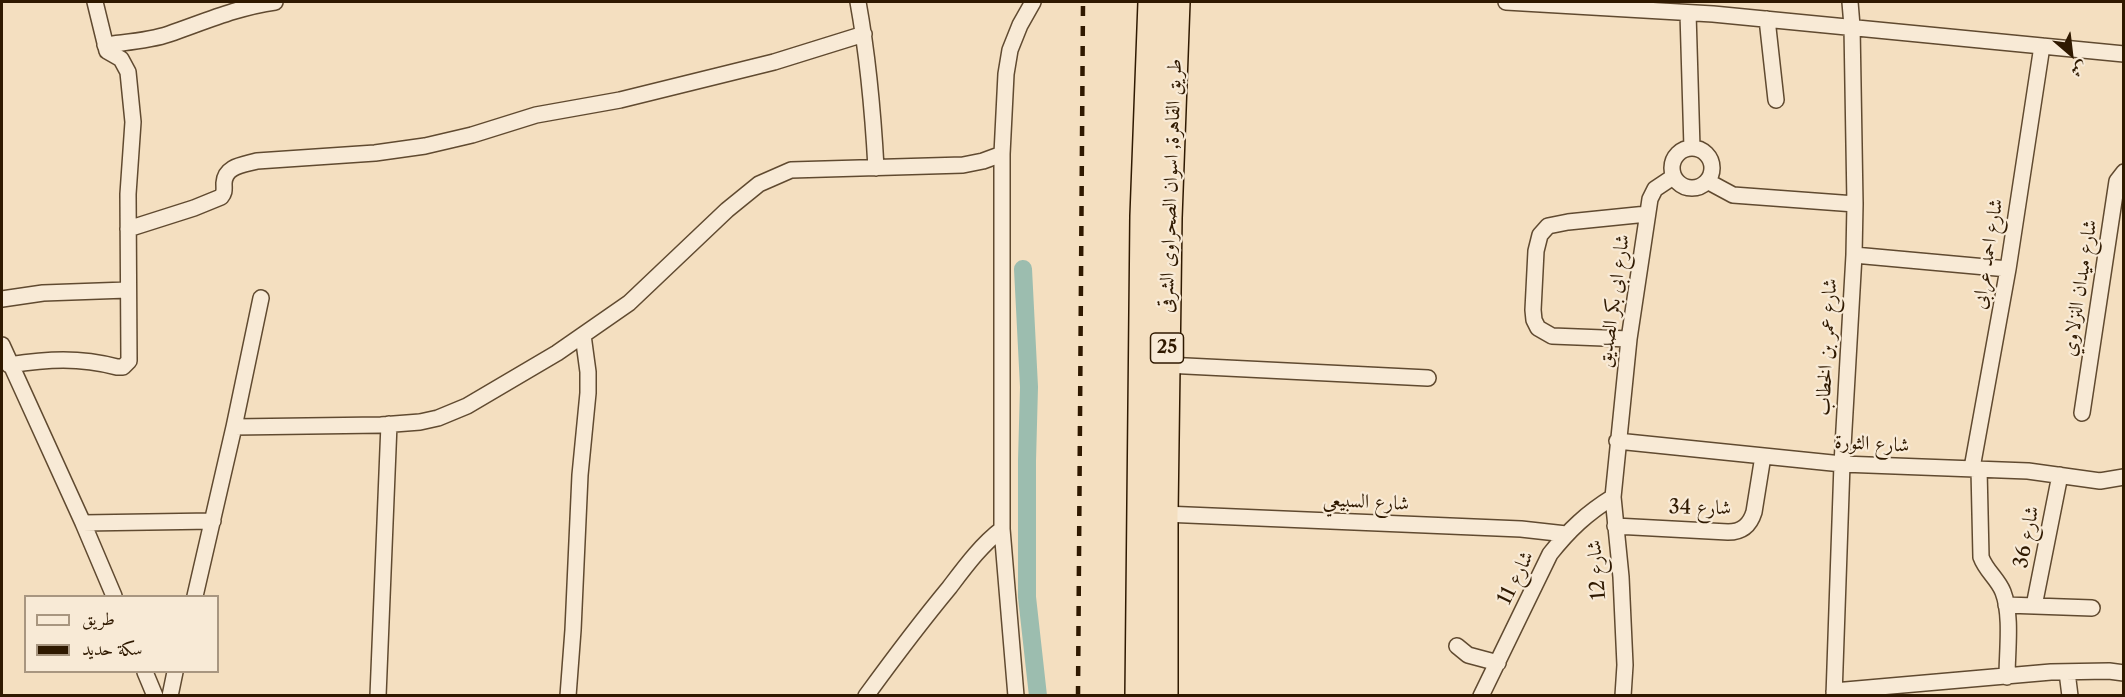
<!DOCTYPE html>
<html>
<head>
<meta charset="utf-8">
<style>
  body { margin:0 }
  #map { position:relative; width:2125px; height:697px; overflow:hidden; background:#f4dfc0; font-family:"Libre Caslon Text",Amiri,serif }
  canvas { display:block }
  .frame { position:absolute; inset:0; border:3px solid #2f1900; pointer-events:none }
  .legend { position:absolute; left:24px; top:595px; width:195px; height:78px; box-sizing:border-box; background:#f8ead6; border:2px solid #a89680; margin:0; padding:8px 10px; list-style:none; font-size:18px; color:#2f1900 }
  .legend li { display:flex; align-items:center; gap:12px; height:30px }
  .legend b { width:30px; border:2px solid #a89680 }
  .north { position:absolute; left:2041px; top:24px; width:60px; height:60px; -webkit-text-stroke:4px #f8ead6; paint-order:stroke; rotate:152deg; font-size:16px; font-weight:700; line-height:24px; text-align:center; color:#2f1900 }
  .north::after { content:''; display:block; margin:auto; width:21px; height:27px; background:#2f1900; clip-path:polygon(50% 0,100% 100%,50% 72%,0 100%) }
</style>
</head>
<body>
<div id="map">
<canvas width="2125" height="697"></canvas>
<div class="frame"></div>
<ul class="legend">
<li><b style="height:8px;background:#f8ead6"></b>طريق</li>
<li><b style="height:8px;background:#2f1900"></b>سكة حديد</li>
</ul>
<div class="north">ش</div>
</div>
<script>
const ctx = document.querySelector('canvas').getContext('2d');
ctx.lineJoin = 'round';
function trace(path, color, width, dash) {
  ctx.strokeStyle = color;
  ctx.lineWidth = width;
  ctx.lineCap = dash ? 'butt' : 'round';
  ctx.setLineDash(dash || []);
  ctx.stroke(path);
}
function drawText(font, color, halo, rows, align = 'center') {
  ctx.font = font + ' "Libre Caslon Text",Amiri,serif';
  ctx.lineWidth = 4.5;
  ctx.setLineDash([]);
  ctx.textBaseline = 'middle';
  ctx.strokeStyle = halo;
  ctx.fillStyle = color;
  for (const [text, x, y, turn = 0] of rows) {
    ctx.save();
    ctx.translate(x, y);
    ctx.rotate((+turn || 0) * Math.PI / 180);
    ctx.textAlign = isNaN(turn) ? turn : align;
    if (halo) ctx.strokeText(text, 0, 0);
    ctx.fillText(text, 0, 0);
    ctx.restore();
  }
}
const canal = new Path2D(`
  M 1023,269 L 1029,387 L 1027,461 L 1027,597 L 1038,696`);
const street = new Path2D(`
  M 858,2 C 868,57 873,112 876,168
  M 1506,2 L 1713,14 L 2124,54
  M 1688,13 L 1692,148
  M 1767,19 L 1776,100
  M 105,45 C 126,42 149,41 169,34 C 204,22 238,7 275,2
  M1672 168a20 20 0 1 1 40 0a20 20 0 1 1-40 0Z
  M 1707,181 L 1733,195 L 1855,204
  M 128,229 L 194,208 L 221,197 C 225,192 224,190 224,183 C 225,166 243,165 257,161 L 375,153 L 425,146 L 472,135 L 536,115 L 620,100 L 774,62 L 864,34
  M 1854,255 L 2008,269
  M 2,299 L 43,293 L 127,290
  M 1629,339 L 1552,336 L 1538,328 L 1534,320 L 1533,310 L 1536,251 L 1540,235 L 1548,226 L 1568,222 L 1647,214
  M 2,345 L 83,523 L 114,596
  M 9,365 C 48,359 79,357 117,367 L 123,367 L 129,361 L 128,194 L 133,122 L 128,72 L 121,59 L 107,51 L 95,2
  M 1166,365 L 1428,378
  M 2082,413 L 2117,181 L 2124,172
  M 234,427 L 261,298
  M 1617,441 L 1842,464 L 2028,471 L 2100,481 L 2124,477
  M 1972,468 L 2008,269 L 2042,46
  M 1979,469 L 1981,557 C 1986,571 1998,579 2003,592 C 2012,615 2007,652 2007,677
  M 1164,514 L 1521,529 L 1566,534
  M 83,523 L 213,521
  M 1615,526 L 1728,532 C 1742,532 1750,525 1754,512 L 1763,456
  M 195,596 L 234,427 L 381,425 L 420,422 L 438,418 L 467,406 L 557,353 L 629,303 L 727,210 L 759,184 L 791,170 L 963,165 L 983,161 L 1002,154
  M 2006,605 L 2092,608
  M 2034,606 L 2060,475
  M 1457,646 L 1468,655 L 1498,663
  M 145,672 L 155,696
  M 2067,672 L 2070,696
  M 1834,691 L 2051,672 L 2109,671 L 2124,673
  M 170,696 L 175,672
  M 378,696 L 389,424
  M 568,696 L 573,630 L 580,475 L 588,393 L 588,372 L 583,335
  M 866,696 C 893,659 920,623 949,588 C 965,567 981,545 1002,529
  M 1016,696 L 1002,529 L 1002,154 L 1006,74 L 1010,50 L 1020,25 L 1033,2
  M 1481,696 L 1550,554 C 1569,530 1587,513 1613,497
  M 1623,696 L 1625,665 L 1621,577 L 1613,497 L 1629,339 L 1650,199 L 1655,189 L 1673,177
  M 1834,696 L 1842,464 L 1854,255 L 1855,204 L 1852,26 L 1850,2`);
const highway = new Path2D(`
  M 1139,696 L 1144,216 L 1152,2
  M 1164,696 L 1164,514 L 1168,218 L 1176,2`);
const rail = new Path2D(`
  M 1078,696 L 1083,2`);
const shields = [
  [1167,348,33]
];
const shieldNames = [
  ["25",1167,348]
];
const streetNames = [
  ["طريق القاهرة, اسوان الصحراوى الشرقى",1171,186,-88],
  ["شارع احمد عرابى",1988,254,-81],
  ["شارع ميدان النزلاوي",2080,288,-81],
  ["شارع ابى بكر الصديق",1614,301,-82],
  ["شارع عمر بن الخطاب",1827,347,-87],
  ["شارع الثورة",1872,444,3],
  ["شارع السبيعي",1366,502,3],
  ["شارع 34",1700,508,1],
  ["شارع 36",2027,537,-79],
  ["شارع 12",1597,570,-95],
  ["شارع 11",1516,578,-64]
];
trace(canal, '#9cbdaf', 18);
trace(street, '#604a30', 18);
trace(highway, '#2f1900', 30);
trace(street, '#f8ead6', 15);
trace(highway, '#f4dfc0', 27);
trace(rail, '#2f1900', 4.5, [10, 10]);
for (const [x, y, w] of shields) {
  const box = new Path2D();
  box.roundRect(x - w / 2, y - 15, w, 30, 4.5);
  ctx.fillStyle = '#f8ead6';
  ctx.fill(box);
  trace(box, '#2f1900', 1.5);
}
drawText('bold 18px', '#2f1900', null, shieldNames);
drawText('20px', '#2f1900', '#f8ead6', streetNames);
</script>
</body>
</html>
